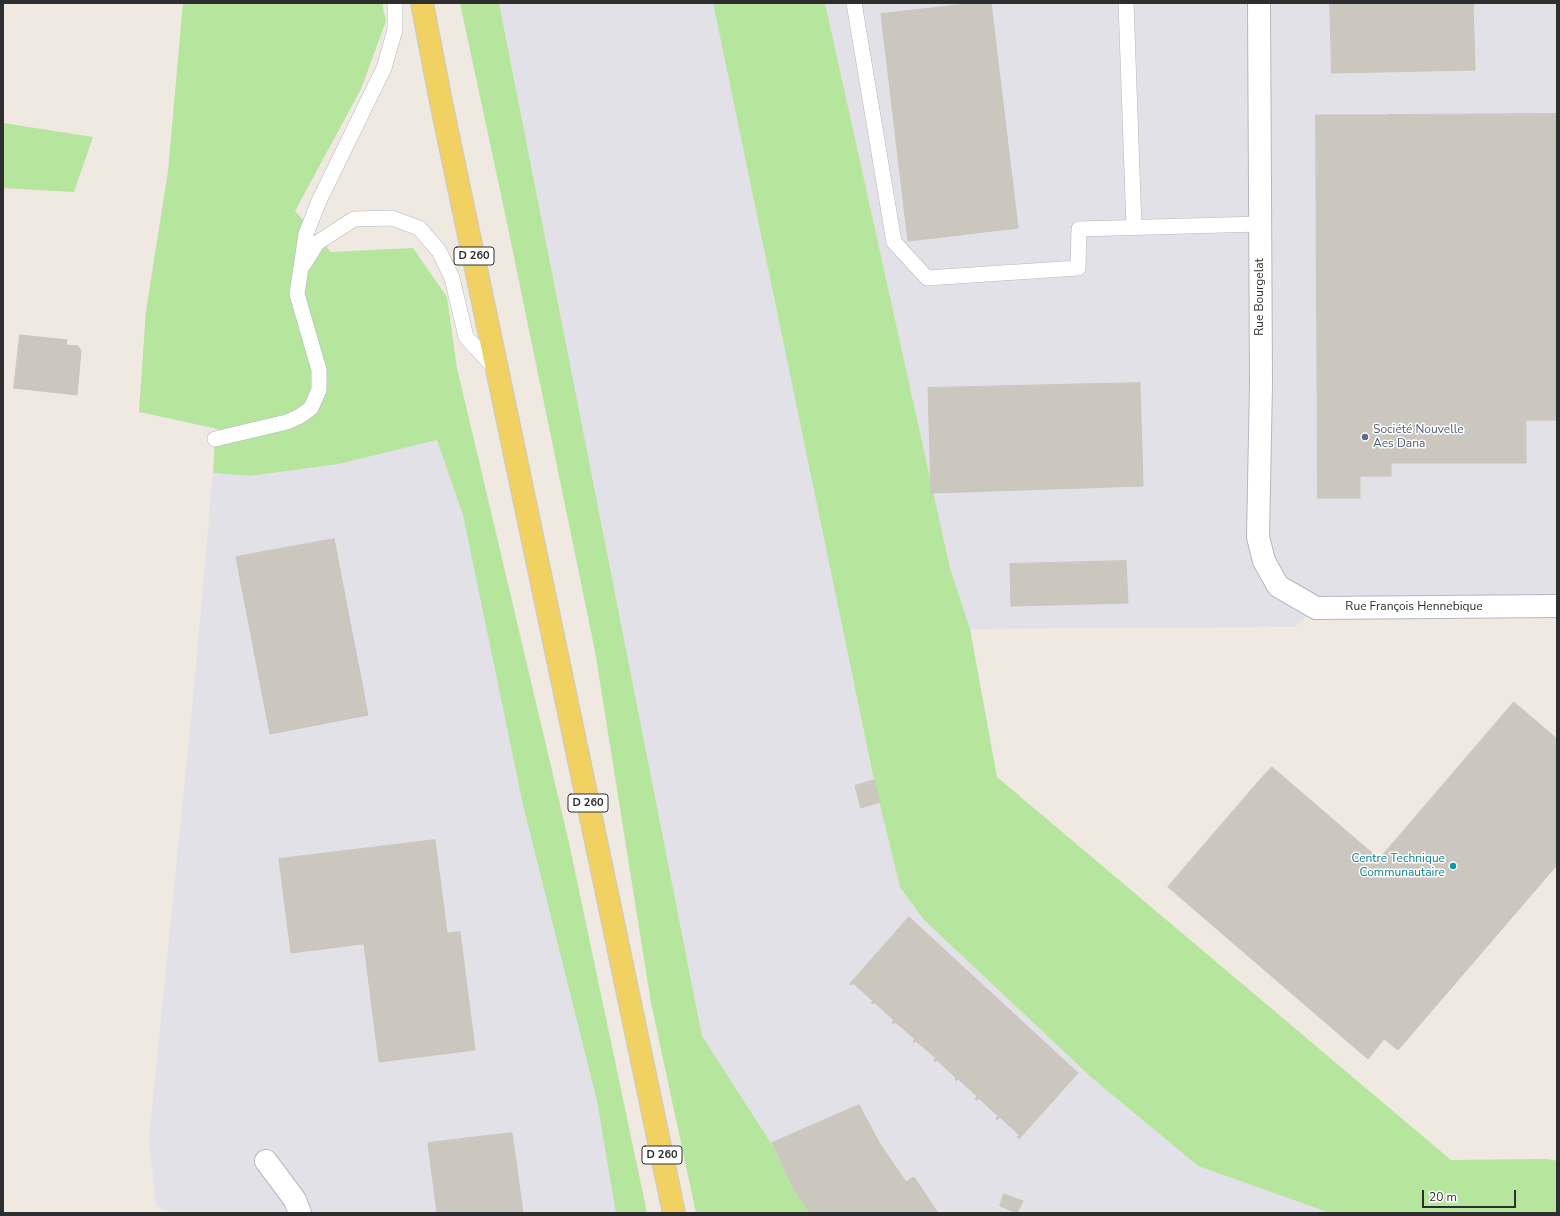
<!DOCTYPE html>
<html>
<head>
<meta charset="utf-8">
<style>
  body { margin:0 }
  #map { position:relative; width:1560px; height:1216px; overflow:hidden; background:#efe9e1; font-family:"Nunito Sans",sans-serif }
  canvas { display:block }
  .frame { position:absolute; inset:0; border:4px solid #2e2e2e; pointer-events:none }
  .scale { position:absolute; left:1422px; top:1190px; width:94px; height:18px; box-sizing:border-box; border:2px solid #2e2e2e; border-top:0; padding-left:5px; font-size:12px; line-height:14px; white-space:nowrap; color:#2e2e2e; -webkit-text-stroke:3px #fff; paint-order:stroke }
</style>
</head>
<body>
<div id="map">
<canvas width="1560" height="1216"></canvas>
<div class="frame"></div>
<div class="scale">20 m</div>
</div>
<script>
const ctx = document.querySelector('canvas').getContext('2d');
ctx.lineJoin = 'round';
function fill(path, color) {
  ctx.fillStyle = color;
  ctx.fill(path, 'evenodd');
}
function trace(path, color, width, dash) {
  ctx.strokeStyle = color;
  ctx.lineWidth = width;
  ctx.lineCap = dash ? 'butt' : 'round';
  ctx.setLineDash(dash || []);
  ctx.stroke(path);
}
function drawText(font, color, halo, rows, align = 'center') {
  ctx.font = font + ' "Nunito Sans",sans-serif';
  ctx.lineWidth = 3;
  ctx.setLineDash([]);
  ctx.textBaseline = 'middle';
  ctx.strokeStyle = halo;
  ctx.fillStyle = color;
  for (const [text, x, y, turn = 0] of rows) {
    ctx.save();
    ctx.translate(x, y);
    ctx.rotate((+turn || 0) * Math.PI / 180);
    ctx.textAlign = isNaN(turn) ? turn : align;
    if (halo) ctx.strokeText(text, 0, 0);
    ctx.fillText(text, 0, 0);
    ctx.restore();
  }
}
const industrial = new Path2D(`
  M 499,3 L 713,3 L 874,780 L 880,802 L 924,920 L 1092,1078 L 1198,1166 L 1330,1213 L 810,1213 L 795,1191 L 771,1143 L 702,1036 Z
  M 825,3 L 1557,3 L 1557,606 L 1316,608 L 1295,627 L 970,629 L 950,568 Z
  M 472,431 L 569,843 L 647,1213 L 169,1213 L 156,1205 L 149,1140 L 192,710 L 213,473 L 250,476 Z`);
const green = new Path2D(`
  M 183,3 L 382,3 L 386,21 L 361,89 L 295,211 L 331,252 L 413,248 L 447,297 L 457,368 L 569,843 L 647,1213 L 616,1213 L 597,1101 L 523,805 L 463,515 L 437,440 L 338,464 L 250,476 L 213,473 L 215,439 L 218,429 L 139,412 L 146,311 L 168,171 Z
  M 460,3 L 499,3 L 702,1036 L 771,1143 L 795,1191 L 810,1213 L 696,1213 L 651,1003 L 595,651 L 507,223 Z
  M 713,3 L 825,3 L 950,568 L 970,629 L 997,777 L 1451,1160 L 1548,1159 L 1557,1161 L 1557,1213 L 1330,1213 L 1198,1166 L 1092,1078 L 924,920 L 900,887 L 874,780 Z
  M 3,123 L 93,137 L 74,192 L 3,188 Z`);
const building = new Path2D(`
  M 976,3 L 991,3 L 1018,228 L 908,241 L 881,14 Z
  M 1330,3 L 1473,3 L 1475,70 L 1332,73 Z
  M 1557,114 L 1557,420 L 1526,420 L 1526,463 L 1391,463 L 1388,115 Z
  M 1316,115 L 1388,115 L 1391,463 L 1360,463 L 1360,498 L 1318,498 Z
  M 20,335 L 67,340 L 66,345 L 78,346 L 81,351 L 77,395 L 14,388 Z
  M 1140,383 L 1143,486 L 931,493 L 928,388 Z
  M 1360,463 L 1391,463 L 1391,476 L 1360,476 Z
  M 334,539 L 368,715 L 270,734 L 236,557 Z
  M 1126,561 L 1128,603 L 1011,606 L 1010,564 Z
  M 1514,702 L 1557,739 L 1557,838 L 1384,1039 L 1293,960 Z
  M 1272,767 L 1379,859 L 1368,873 L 1260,780 Z
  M 874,780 L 880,802 L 861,808 L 855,786 Z
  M 1260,780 L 1368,873 L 1293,960 L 1185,867 Z
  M 1557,838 L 1557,865 L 1398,1050 L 1384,1039 Z
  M 435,840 L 447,933 L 291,953 L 279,859 Z
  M 1185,867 L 1293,960 L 1276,980 L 1168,887 Z
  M 909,917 L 1078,1073 L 1019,1139 L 1017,1137 L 1019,1135 L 1000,1117 L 997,1120 L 996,1118 L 998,1116 L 979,1098 L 977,1100 L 975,1099 L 977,1096 L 958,1079 L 956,1081 L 955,1079 L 956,1078 L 937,1060 L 935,1062 L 934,1060 L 936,1058 L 916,1041 L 914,1043 L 913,1041 L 915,1039 L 895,1022 L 893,1024 L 892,1022 L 894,1020 L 874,1002 L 873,1004 L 871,1003 L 873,1001 L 853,983 L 852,985 L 850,984 Z
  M 460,932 L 475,1050 L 379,1062 L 364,944 Z
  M 1293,960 L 1384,1039 L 1368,1059 L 1276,980 Z
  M 859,1105 L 880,1144 L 906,1182 L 914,1177 L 938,1213 L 810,1213 L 795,1191 L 772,1143 Z
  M 512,1133 L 523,1213 L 437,1213 L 428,1143 Z
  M 1004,1194 L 1023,1201 L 1017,1213 L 1000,1206 Z`);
const service = new Path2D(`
  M 854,3 L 894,242 L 927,278 L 1078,268 L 1079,229 L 1260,224
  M 1126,3 L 1134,227
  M 304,264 L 317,243 L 354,219 L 392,218 L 419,228 L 439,251 L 452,278 L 466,337 L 496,369
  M 215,439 L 287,422 L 300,416 L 311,408 L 319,390 L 319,370 L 297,294 L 306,234 L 319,201 L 384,68 L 395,30 L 395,3`);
const minor = new Path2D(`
  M 1259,3 L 1261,383 L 1258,537 L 1264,561 L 1278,586 L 1316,608 L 1557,606
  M 266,1161 L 295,1200 L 300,1213`);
const primary = new Path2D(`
  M 422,3 L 441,102 L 674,1213`);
const markers = [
  [1365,437,4,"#5c6f8a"],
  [1453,866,4,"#0f9aa8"]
];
const shields = [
  [474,256,40],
  [588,803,40],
  [662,1155,40]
];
const shieldNames = [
  ["D 260",474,256],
  ["D 260",588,803],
  ["D 260",662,1155]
];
const streetNames = [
  ["Rue Bourgelat",1260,297,-90],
  ["Rue François Hennebique",1414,607]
];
const serviceNames = [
  ["Société Nouvelle",1373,430],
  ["Aes Dana",1373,444]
];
const cultureNames = [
  ["Centre Technique",1445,859],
  ["Communautaire",1445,873]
];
fill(industrial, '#e3e1e8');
fill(green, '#b6e59e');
fill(building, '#cbc7bf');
trace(building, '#cbc5ba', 1);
trace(service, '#b4b7c1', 16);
trace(minor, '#b4b7c1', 24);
trace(primary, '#c9c9c9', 24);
trace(service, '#fff', 15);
trace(minor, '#fff', 22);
trace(primary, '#f2d163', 22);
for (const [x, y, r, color] of markers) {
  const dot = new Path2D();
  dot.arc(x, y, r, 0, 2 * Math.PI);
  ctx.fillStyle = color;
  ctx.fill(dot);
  trace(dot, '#fff', 1.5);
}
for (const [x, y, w] of shields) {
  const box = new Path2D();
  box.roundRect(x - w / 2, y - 9, w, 18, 3);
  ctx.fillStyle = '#fff';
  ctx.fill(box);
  trace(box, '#2e2e2e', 1);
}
drawText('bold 11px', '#2e2e2e', null, shieldNames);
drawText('12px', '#2e2e2e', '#fff', streetNames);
drawText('12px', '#4e5e75', '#fff', serviceNames, 'left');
drawText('12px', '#0d838f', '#fff', cultureNames, 'right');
</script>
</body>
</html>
